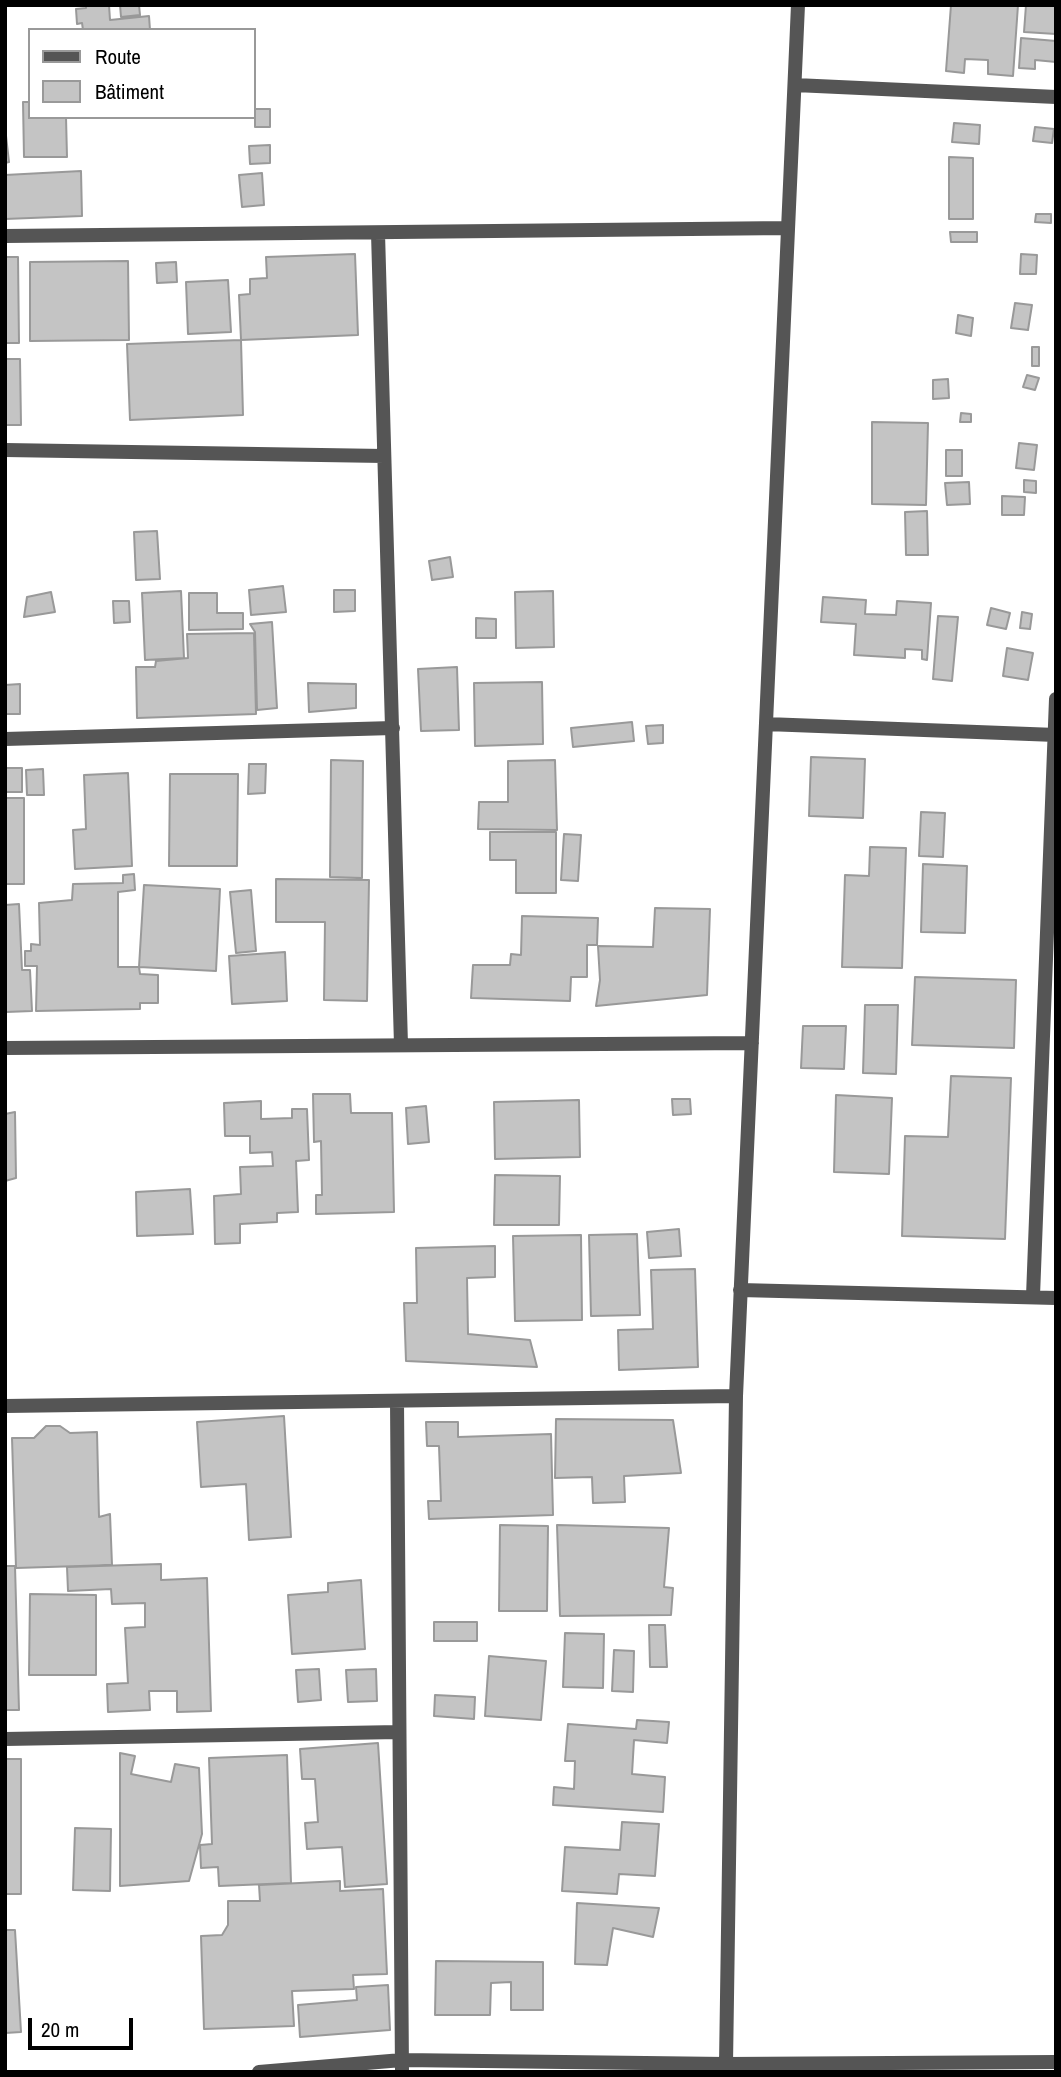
<!DOCTYPE html>
<html>
<head>
<meta charset="utf-8">
<style>
  body { margin:0 }
  #map { position:relative; width:1061px; height:2077px; overflow:hidden; background:#fff; font-family:"Archivo Narrow",sans-serif }
  canvas { display:block }
  .frame { position:absolute; inset:0; border:7px solid #000; pointer-events:none }
  .legend { position:absolute; left:28px; top:28px; width:228px; height:91px; box-sizing:border-box; background:#fff; border:2px solid #999; margin:0; padding:9px 12px; list-style:none; font-size:21px; color:#000 }
  .legend li { display:flex; align-items:center; gap:14px; height:35px }
  .legend b { width:35px; border:2px solid #999 }
  .scale { position:absolute; left:28px; top:2018px; width:105px; height:32px; box-sizing:border-box; border:4px solid #000; border-top:0; padding-left:9px; font-size:21px; line-height:24px; white-space:nowrap; color:#000; -webkit-text-stroke:5px #fff; paint-order:stroke }
</style>
</head>
<body>
<div id="map">
<canvas width="1061" height="2077"></canvas>
<div class="frame"></div>
<ul class="legend">
<li><b style="height:9px;background:#555"></b>Route</li>
<li><b style="height:19px;background:#c4c4c4"></b>Bâtiment</li>
</ul>
<div class="scale">20 m</div>
</div>
<script>
const ctx = document.querySelector('canvas').getContext('2d');
ctx.lineJoin = 'round';
function fill(path, color) {
  ctx.fillStyle = color;
  ctx.fill(path, 'evenodd');
}
function trace(path, color, width, dash) {
  ctx.strokeStyle = color;
  ctx.lineWidth = width;
  ctx.lineCap = dash ? 'butt' : 'round';
  ctx.setLineDash(dash || []);
  ctx.stroke(path);
}
const building = new Path2D(`
  M 86,5 L 109,5 L 110,20 L 149,16 L 150,30 L 83,30 L 82,23 L 77,24 L 76,9 L 86,8 Z
  M 120,5 L 139,5 L 140,15 L 121,17 Z
  M 951,5 L 1018,5 L 1013,76 L 988,74 L 988,60 L 965,59 L 964,73 L 946,71 Z
  M 1026,5 L 1056,5 L 1056,34 L 1024,32 Z
  M 1021,38 L 1056,41 L 1056,62 L 1035,60 L 1035,69 L 1019,68 Z
  M 23,102 L 30,102 L 30,117 L 66,117 L 67,157 L 24,157 Z
  M 255,109 L 270,109 L 270,127 L 255,127 Z
  M 954,123 L 980,125 L 979,144 L 952,142 Z
  M 5,127 L 9,162 L 5,163 Z
  M 1035,127 L 1054,129 L 1052,143 L 1033,141 Z
  M 270,145 L 270,163 L 250,164 L 249,146 Z
  M 949,157 L 973,158 L 973,219 L 949,219 Z
  M 81,171 L 82,216 L 5,219 L 5,175 Z
  M 262,173 L 264,205 L 242,207 L 239,175 Z
  M 1036,214 L 1051,214 L 1051,223 L 1035,222 Z
  M 950,232 L 977,232 L 977,242 L 951,242 Z
  M 355,254 L 358,335 L 241,340 L 239,295 L 250,294 L 250,279 L 267,278 L 266,257 Z
  M 1021,254 L 1037,255 L 1036,274 L 1020,274 Z
  M 5,257 L 18,257 L 19,343 L 5,343 Z
  M 128,261 L 129,340 L 30,341 L 30,262 Z
  M 176,262 L 177,282 L 157,283 L 156,263 Z
  M 228,280 L 231,332 L 188,334 L 186,282 Z
  M 1015,303 L 1032,305 L 1028,330 L 1011,328 Z
  M 958,315 L 973,318 L 971,336 L 956,333 Z
  M 241,340 L 243,415 L 130,420 L 127,344 Z
  M 1032,347 L 1039,347 L 1039,366 L 1032,366 Z
  M 5,359 L 20,359 L 21,425 L 5,425 Z
  M 1027,375 L 1039,378 L 1035,390 L 1023,387 Z
  M 948,379 L 949,398 L 933,399 L 933,380 Z
  M 961,413 L 971,414 L 971,422 L 960,422 Z
  M 872,422 L 928,423 L 926,505 L 872,504 Z
  M 1019,443 L 1037,445 L 1034,470 L 1016,468 Z
  M 946,450 L 962,450 L 962,476 L 946,476 Z
  M 1024,480 L 1036,481 L 1036,493 L 1024,492 Z
  M 969,482 L 970,504 L 947,505 L 945,483 Z
  M 1002,496 L 1025,497 L 1024,515 L 1002,515 Z
  M 927,511 L 928,555 L 906,555 L 905,512 Z
  M 157,531 L 160,579 L 136,580 L 134,532 Z
  M 450,557 L 453,577 L 432,580 L 429,561 Z
  M 283,586 L 286,612 L 251,615 L 249,590 Z
  M 334,590 L 355,590 L 355,611 L 334,612 Z
  M 181,591 L 184,658 L 145,660 L 142,593 Z
  M 553,591 L 554,647 L 516,648 L 515,592 Z
  M 51,592 L 55,612 L 24,617 L 27,597 Z
  M 189,593 L 217,593 L 217,613 L 243,613 L 243,629 L 189,630 Z
  M 823,597 L 866,600 L 865,614 L 896,615 L 897,601 L 931,603 L 927,660 L 922,659 L 922,650 L 905,649 L 905,658 L 854,655 L 856,624 L 821,622 Z
  M 113,601 L 129,601 L 130,622 L 114,623 Z
  M 991,608 L 1010,613 L 1006,629 L 987,625 Z
  M 1022,612 L 1032,614 L 1030,629 L 1020,628 Z
  M 938,616 L 958,617 L 952,681 L 933,679 Z
  M 476,618 L 496,619 L 496,638 L 476,638 Z
  M 272,622 L 277,708 L 257,710 L 255,632 L 250,624 Z
  M 254,633 L 256,714 L 137,718 L 136,667 L 155,667 L 156,661 L 188,658 L 187,634 Z
  M 1007,648 L 1033,653 L 1028,680 L 1003,676 Z
  M 457,667 L 459,730 L 421,731 L 418,669 Z
  M 542,682 L 543,744 L 475,746 L 474,683 Z
  M 308,683 L 356,684 L 356,708 L 309,712 Z
  M 20,684 L 20,714 L 5,714 L 5,685 Z
  M 632,722 L 634,741 L 573,747 L 571,728 Z
  M 663,725 L 663,743 L 648,744 L 646,726 Z
  M 811,757 L 865,759 L 863,818 L 809,816 Z
  M 331,760 L 363,761 L 362,878 L 330,877 Z
  M 555,760 L 557,830 L 478,829 L 479,802 L 508,802 L 508,761 Z
  M 249,764 L 266,764 L 265,793 L 248,794 Z
  M 5,768 L 22,768 L 22,792 L 5,792 Z
  M 43,769 L 44,795 L 27,795 L 26,770 Z
  M 128,773 L 132,866 L 75,869 L 73,830 L 86,829 L 84,775 Z
  M 170,774 L 238,774 L 237,866 L 169,866 Z
  M 5,798 L 24,798 L 24,884 L 5,884 Z
  M 921,812 L 945,813 L 943,857 L 919,856 Z
  M 490,832 L 556,832 L 556,893 L 516,893 L 516,860 L 490,860 Z
  M 564,834 L 581,835 L 578,881 L 561,880 Z
  M 870,847 L 906,848 L 902,968 L 842,967 L 845,875 L 869,876 Z
  M 923,864 L 967,866 L 965,933 L 921,932 Z
  M 134,874 L 135,890 L 118,892 L 118,967 L 139,967 L 140,974 L 158,975 L 158,1003 L 140,1003 L 140,1009 L 36,1011 L 37,966 L 25,966 L 25,951 L 31,951 L 31,944 L 40,945 L 39,903 L 72,900 L 73,884 L 123,883 L 123,875 Z
  M 276,879 L 369,880 L 367,1001 L 324,1000 L 325,922 L 276,922 Z
  M 144,885 L 220,889 L 216,971 L 139,967 Z
  M 251,890 L 256,951 L 236,953 L 230,892 Z
  M 19,904 L 22,970 L 30,970 L 32,1011 L 6,1012 L 5,905 Z
  M 655,908 L 710,909 L 707,995 L 596,1006 L 600,980 L 598,946 L 653,947 Z
  M 522,916 L 598,918 L 597,945 L 587,945 L 587,977 L 571,977 L 570,1001 L 471,998 L 473,965 L 510,965 L 511,954 L 521,955 Z
  M 285,952 L 287,1001 L 232,1004 L 229,956 Z
  M 915,977 L 1016,980 L 1014,1048 L 912,1045 Z
  M 865,1005 L 898,1005 L 896,1074 L 863,1073 Z
  M 803,1026 L 846,1026 L 844,1069 L 801,1068 Z
  M 951,1076 L 1011,1078 L 1005,1239 L 902,1236 L 905,1136 L 948,1137 Z
  M 313,1094 L 350,1094 L 351,1113 L 392,1113 L 394,1212 L 316,1214 L 316,1195 L 322,1195 L 321,1141 L 314,1142 Z
  M 836,1095 L 892,1098 L 889,1174 L 834,1172 Z
  M 672,1099 L 690,1099 L 691,1114 L 673,1115 Z
  M 579,1100 L 580,1157 L 495,1159 L 494,1102 Z
  M 261,1101 L 261,1119 L 292,1118 L 292,1109 L 307,1109 L 309,1160 L 296,1161 L 298,1212 L 277,1213 L 277,1222 L 240,1224 L 240,1243 L 215,1244 L 214,1196 L 241,1194 L 240,1167 L 273,1166 L 272,1152 L 250,1153 L 250,1136 L 225,1136 L 224,1103 Z
  M 426,1106 L 429,1142 L 408,1144 L 406,1108 Z
  M 15,1112 L 16,1178 L 5,1181 L 5,1114 Z
  M 495,1175 L 560,1176 L 559,1225 L 494,1225 Z
  M 190,1189 L 193,1234 L 137,1236 L 136,1192 Z
  M 679,1229 L 681,1256 L 649,1258 L 647,1232 Z
  M 637,1234 L 640,1315 L 591,1316 L 589,1235 Z
  M 581,1235 L 582,1320 L 515,1321 L 513,1236 Z
  M 495,1246 L 495,1277 L 467,1278 L 468,1334 L 530,1340 L 537,1367 L 406,1361 L 404,1303 L 417,1303 L 416,1248 Z
  M 695,1269 L 698,1367 L 619,1370 L 618,1330 L 653,1329 L 651,1270 Z
  M 284,1416 L 291,1537 L 249,1540 L 246,1484 L 201,1487 L 197,1422 Z
  M 556,1419 L 673,1420 L 681,1473 L 624,1476 L 625,1502 L 593,1503 L 592,1477 L 555,1478 Z
  M 426,1422 L 458,1422 L 458,1437 L 551,1434 L 553,1515 L 429,1519 L 428,1501 L 441,1501 L 439,1446 L 427,1446 Z
  M 46,1426 L 60,1426 L 70,1433 L 97,1432 L 99,1517 L 110,1514 L 112,1565 L 16,1568 L 12,1438 L 34,1438 Z
  M 500,1525 L 548,1526 L 547,1611 L 499,1611 Z
  M 557,1525 L 669,1528 L 664,1587 L 673,1588 L 671,1615 L 560,1616 Z
  M 161,1564 L 161,1580 L 207,1578 L 211,1711 L 177,1712 L 177,1691 L 149,1691 L 150,1710 L 108,1712 L 107,1684 L 128,1683 L 125,1628 L 145,1627 L 145,1603 L 112,1604 L 111,1589 L 68,1591 L 67,1567 Z
  M 5,1566 L 15,1566 L 19,1710 L 5,1710 Z
  M 361,1580 L 365,1649 L 292,1654 L 288,1595 L 328,1592 L 328,1583 Z
  M 30,1594 L 96,1595 L 96,1675 L 29,1675 Z
  M 434,1622 L 477,1622 L 477,1641 L 434,1641 Z
  M 649,1625 L 665,1625 L 667,1667 L 650,1667 Z
  M 565,1633 L 604,1634 L 603,1688 L 563,1687 Z
  M 614,1650 L 634,1651 L 633,1692 L 612,1691 Z
  M 489,1656 L 546,1661 L 541,1720 L 485,1716 Z
  M 319,1669 L 321,1700 L 298,1702 L 296,1670 Z
  M 376,1669 L 377,1701 L 348,1702 L 346,1670 Z
  M 435,1695 L 475,1697 L 474,1719 L 434,1716 Z
  M 637,1720 L 669,1722 L 667,1743 L 634,1740 L 632,1774 L 665,1777 L 663,1812 L 553,1805 L 554,1787 L 574,1789 L 575,1761 L 565,1761 L 568,1724 L 636,1729 Z
  M 378,1743 L 387,1884 L 345,1887 L 342,1847 L 307,1849 L 305,1823 L 318,1822 L 315,1779 L 302,1779 L 300,1749 Z
  M 120,1753 L 135,1756 L 131,1774 L 171,1782 L 175,1764 L 199,1768 L 202,1834 L 189,1881 L 120,1886 Z
  M 287,1755 L 291,1883 L 219,1886 L 218,1867 L 201,1868 L 200,1845 L 212,1844 L 209,1758 Z
  M 5,1759 L 21,1759 L 21,1894 L 5,1894 Z
  M 622,1822 L 659,1824 L 655,1876 L 619,1874 L 617,1894 L 562,1891 L 565,1847 L 620,1850 Z
  M 75,1828 L 111,1829 L 110,1891 L 73,1890 Z
  M 340,1881 L 340,1891 L 383,1889 L 387,1974 L 353,1975 L 354,1989 L 292,1991 L 294,2026 L 204,2029 L 201,1936 L 222,1935 L 228,1925 L 228,1901 L 260,1901 L 259,1885 Z
  M 577,1903 L 659,1908 L 653,1937 L 613,1928 L 607,1965 L 575,1964 Z
  M 5,1930 L 15,1930 L 21,2032 L 5,2033 Z
  M 436,1961 L 543,1962 L 543,2010 L 511,2010 L 511,1982 L 491,1983 L 490,2015 L 435,2015 Z
  M 388,1985 L 390,2030 L 300,2037 L 298,2005 L 357,2000 L 356,1987 Z`);
const street = new Path2D(`
  M 795,85 L 1056,97
  M 378,233 L 401,1045
  M 5,236 L 788,228
  M 5,450 L 384,456
  M 766,724 L 1056,735
  M 5,739 L 393,728
  M 5,1048 L 752,1043
  M 740,1290 L 1056,1298
  M 1033,1296 L 1056,699
  M 397,1401 L 402,2072
  M 5,1406 L 736,1396
  M 5,1739 L 399,1732
  M 259,2072 L 402,2060 L 726,2064 L 1056,2062
  M 730,2072 L 726,2064 L 736,1396 L 798,5`);
fill(building, '#c4c4c4');
trace(building, '#999', 2);
trace(street, '#555', 14);
</script>
</body>
</html>
